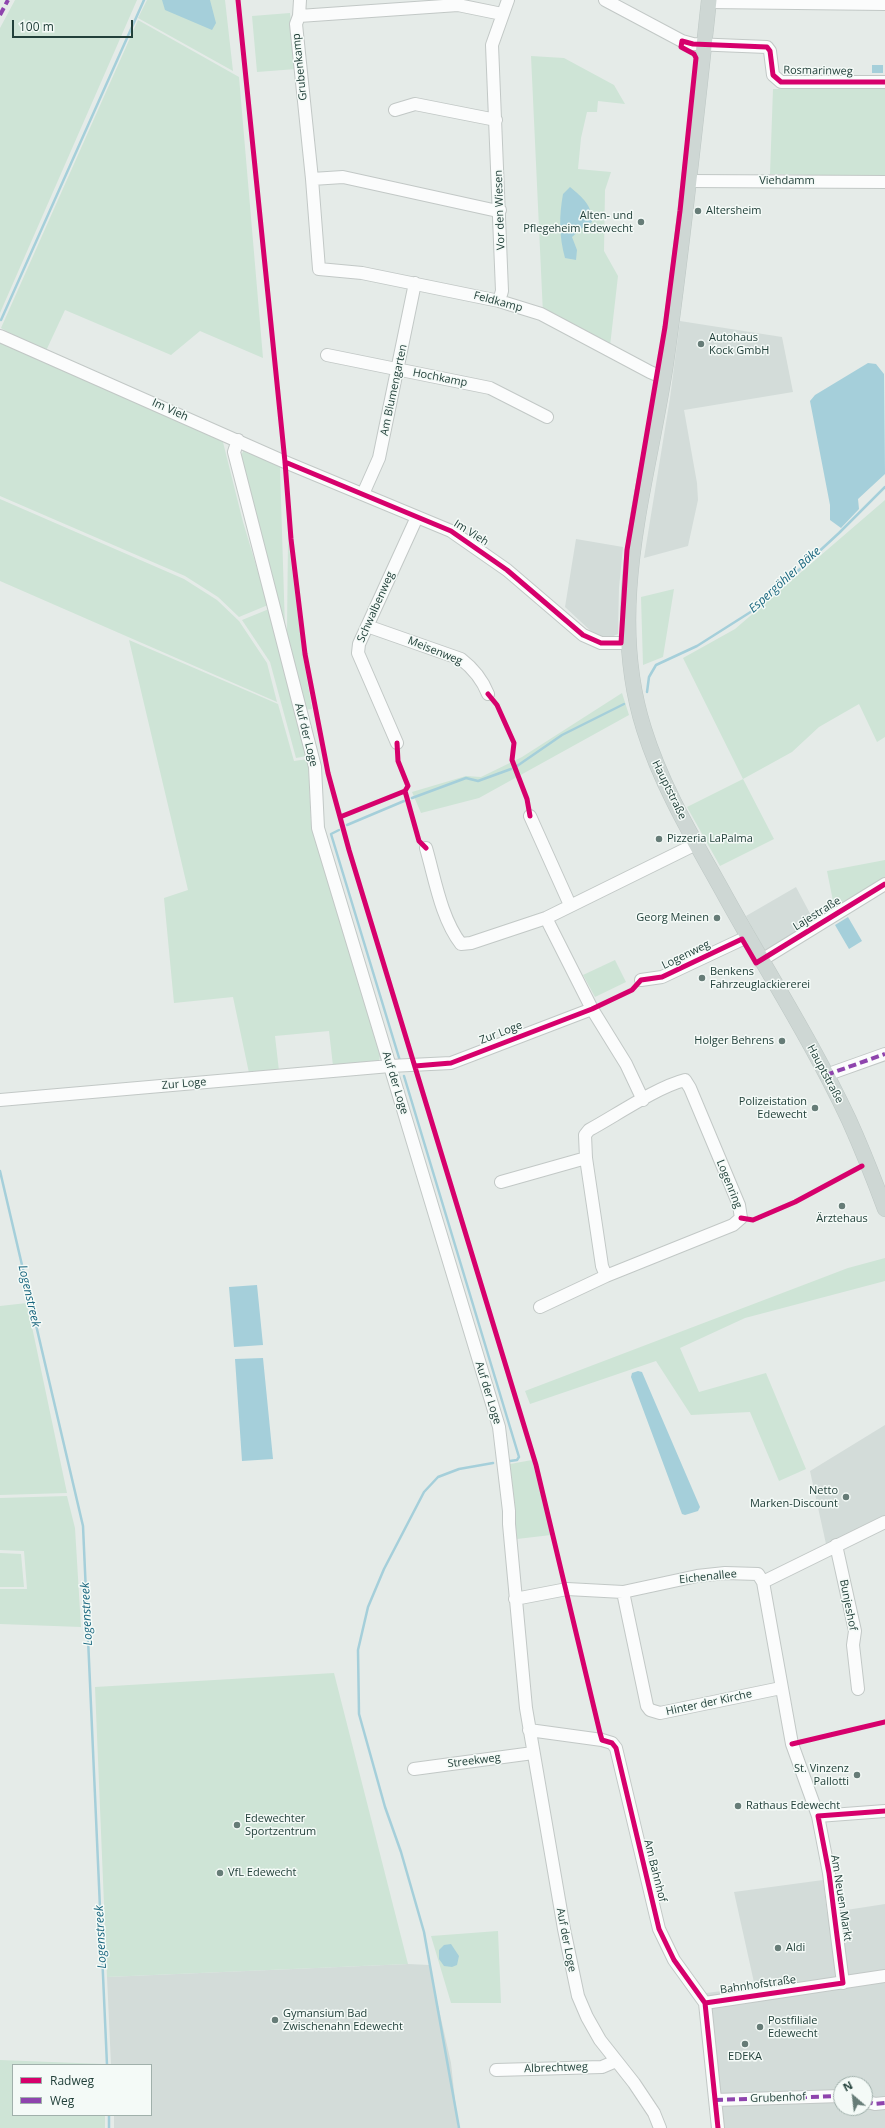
<!DOCTYPE html>
<html>
<head>
<meta charset="utf-8">
<style>
  body { margin:0 }
  #map { position:relative; width:885px; height:2128px; overflow:hidden; background:#e5ebe8; font-family:"Open Sans",sans-serif }
  canvas { display:block }
  .legend { position:absolute; left:12px; top:2064px; width:140px; height:52px; box-sizing:border-box; background:#f4faf7; border:1px solid #a0b0ab; margin:0; padding:5px 7px; list-style:none; font-size:12px; color:#22403a }
  .legend li { display:flex; align-items:center; gap:8px; height:20px }
  .legend b { width:20px; border:1px solid #a0b0ab }
  .north { position:absolute; left:833px; top:2076px; width:40px; height:40px; box-sizing:border-box; background:#f4faf7; border:1px solid #a0b0ab; border-radius:50%; rotate:332deg; font-size:11px; font-weight:700; line-height:16px; text-align:center; color:#22403a }
  .north::after { content:''; display:block; margin:auto; width:14px; height:18px; background:#667c77; clip-path:polygon(50% 0,100% 100%,50% 72%,0 100%) }
  .scale { position:absolute; left:12px; top:20px; width:121px; height:18px; box-sizing:border-box; border:2px solid #22403a; border-top:0; padding-left:5px; font-size:12px; line-height:14px; white-space:nowrap; color:#22403a; -webkit-text-stroke:3px #f4faf7; paint-order:stroke }
</style>
</head>
<body>
<div id="map">
<canvas width="885" height="2128"></canvas>
<ul class="legend">
<li><b style="height:5px;background:#d6006c"></b>Radweg</li>
<li><b style="height:5px;background:#8e44ad"></b>Weg</li>
</ul>
<div class="north">N</div>
<div class="scale">100 m</div>
</div>
<script>
const ctx = document.querySelector('canvas').getContext('2d');
ctx.lineJoin = 'round';
function fill(path, color) {
  ctx.fillStyle = color;
  ctx.fill(path, 'evenodd');
}
function trace(path, color, width, dash) {
  ctx.strokeStyle = color;
  ctx.lineWidth = width;
  ctx.lineCap = dash ? 'butt' : 'round';
  ctx.setLineDash(dash || []);
  ctx.stroke(path);
}
function drawText(font, color, halo, rows, align = 'center') {
  ctx.font = font + ' "Open Sans",sans-serif';
  ctx.lineWidth = 3;
  ctx.setLineDash([]);
  ctx.textBaseline = 'middle';
  ctx.strokeStyle = halo;
  ctx.fillStyle = color;
  for (const [text, x, y, turn = 0] of rows) {
    ctx.save();
    ctx.translate(x, y);
    ctx.rotate((+turn || 0) * Math.PI / 180);
    ctx.textAlign = isNaN(turn) ? turn : align;
    if (halo) ctx.strokeText(text, 0, 0);
    ctx.fillText(text, 0, 0);
    ctx.restore();
  }
}
const built = new Path2D(`
  M 680,321 L 782,337 L 793,392 L 684,410 L 697,483 L 698,500 L 688,546 L 644,558 L 670,398 Z
  M 576,539 L 623,547 L 619,588 L 618,634 L 609,638 L 595,635 L 565,607 Z
  M 796,887 L 814,921 L 765,951 L 746,916 Z
  M 885,1425 L 885,1518 L 826,1544 L 810,1471 Z
  M 823,1880 L 827,1913 L 885,1904 L 885,2128 L 723,2128 L 706,1993 L 755,1987 L 734,1892 ZM 841,2084 L 865,2084 L 865,2108 L 841,2108 Z
  M 408,1964 L 429,1965 L 451,2063 L 458,2128 L 114,2128 L 114,2115 L 151,2115 L 151,2065 L 111,2065 L 107,1977 Z`);
const green = new Path2D(`
  M 15,0 L 137,0 L 0,313 L 0,28 Z
  M 147,0 L 225,0 L 233,71 L 138,18 Z
  M 290,13 L 296,69 L 257,72 L 252,16 Z
  M 138,20 L 239,77 L 263,358 L 200,331 L 171,355 L 65,310 L 45,353 L 1,328 Z
  M 531,56 L 564,58 L 614,85 L 625,104 L 598,101 L 597,112 L 587,112 L 581,138 L 578,169 L 611,172 L 605,190 L 604,251 L 618,276 L 610,346 L 543,314 Z
  M 773,89 L 885,89 L 885,177 L 770,174 Z
  M 0,343 L 222,438 L 243,522 L 268,605 L 239,617 L 218,597 L 185,576 L 0,496 Z
  M 244,449 L 280,467 L 285,629 L 241,456 Z
  M 0,499 L 184,579 L 217,600 L 239,621 L 267,663 L 277,702 L 0,581 Z
  M 885,500 L 885,737 L 877,742 L 859,704 L 819,727 L 792,752 L 743,779 L 774,839 L 720,866 L 687,807 L 743,779 L 683,658 L 735,629 Z
  M 288,539 L 303,655 L 312,709 L 304,710 L 287,632 Z
  M 674,589 L 663,657 L 643,665 L 641,597 Z
  M 269,609 L 307,756 L 296,758 L 270,662 L 242,620 Z
  M 129,640 L 278,704 L 294,761 L 308,759 L 311,824 L 380,1056 L 379,1061 L 333,1066 L 329,1031 L 275,1036 L 279,1071 L 249,1073 L 233,997 L 174,1003 L 164,898 L 188,890 Z
  M 622,693 L 629,715 L 479,798 L 421,813 L 412,792 L 466,776 L 481,777 L 522,757 Z
  M 885,860 L 885,881 L 835,911 L 827,871 Z
  M 615,960 L 626,982 L 595,997 L 583,975 Z
  M 885,1258 L 885,1281 L 745,1318 L 680,1348 L 699,1392 L 766,1373 L 806,1469 L 779,1481 L 750,1412 L 691,1415 L 656,1361 L 530,1404 L 525,1391 L 848,1268 Z
  M 27,1303 L 67,1493 L 0,1495 L 0,1306 Z
  M 532,1460 L 551,1535 L 517,1539 L 510,1464 Z
  M 67,1496 L 75,1528 L 81,1627 L 0,1624 L 0,1589 L 27,1589 L 24,1551 L 0,1550 L 0,1498 Z
  M 0,1553 L 21,1554 L 24,1587 L 0,1587 Z
  M 334,1673 L 408,1964 L 107,1977 L 95,1687 Z
  M 498,1931 L 501,2003 L 451,2003 L 431,1936 Z
  M 0,2060 L 103,2064 L 13,2065 L 13,2115 L 105,2115 L 105,2128 L 0,2128 Z`);
const water = new Path2D(`
  M 162,0 L 210,0 L 216,23 L 212,30 L 165,10 Z
  M 872,65 L 883,65 L 883,73 L 872,73 Z
  M 570,187 C 583,198 592,205 592,222 L 582,228 L 572,237 L 577,250 L 576,260 L 565,258 C 559,236 559,216 563,194 Z
  M 868,363 L 876,364 L 884,374 L 885,474 L 858,499 L 859,509 L 841,528 L 830,520 L 830,505 L 810,401 L 815,395 Z
  M 848,917 L 862,941 L 849,949 L 835,925 Z
  M 257,1285 L 263,1345 L 234,1347 L 229,1287 Z
  M 263,1358 L 273,1459 L 242,1461 L 235,1359 Z
  M 638,1371 L 642,1372 L 700,1507 L 698,1511 L 685,1515 L 682,1514 L 631,1377 L 632,1373 Z
  M 451,1944 L 459,1956 L 457,1965 L 452,1967 L 444,1966 L 439,1959 L 439,1950 L 444,1945 Z`);
const stream = new Path2D(`
  M 1,320 L 144,0
  M 647,692 L 649,677 L 656,665 L 697,646 L 760,606 L 839,533 L 885,487
  M 517,766 L 562,735 L 624,704
  M 412,798 L 466,778 L 478,781 L 511,769
  M 347,825 L 404,801
  M 339,830 L 331,834 L 400,1061
  M 404,1076 L 519,1457 L 517,1460 L 510,1461
  M 0,1171 L 83,1526 L 107,2065
  M 109,2115 L 109,2128
  M 459,2128 L 424,1932 L 401,1852 L 385,1807 L 359,1714 L 358,1650 L 368,1607 L 384,1569 L 424,1492 L 438,1477 L 459,1469 L 493,1463`);
const minor = new Path2D(`
  M 605,0 L 682,41 L 693,44 L 767,47 L 770,51 L 773,75 L 781,82 L 885,82
  M 709,2 L 885,4
  M 502,14 L 458,5 L 299,16 L 296,24 L 312,179 L 319,269 L 362,273 L 499,301 L 541,314 L 650,372 L 664,378
  M 299,16 L 300,0
  M 395,110 L 415,104 L 496,120
  M 312,179 L 343,177 L 493,210 L 500,210
  M 688,181 L 885,182
  M 499,301 L 502,291 L 492,45 L 508,0
  M 0,336 L 285,462 L 451,531 L 507,570 L 583,635 L 601,643 L 628,643
  M 327,355 L 490,388 L 547,417
  M 238,440 L 234,452 L 315,767 L 318,828 L 499,1427 L 509,1511 L 509,1524 L 526,1708 L 564,1929 L 578,1996 L 587,2017 L 600,2040 L 634,2083 L 654,2113 L 660,2128
  M 363,494 L 379,458 L 415,283
  M 367,626 L 461,659 C 474,669 482,679 488,694
  M 397,743 L 358,653 L 359,644 L 417,517
  M 530,816 L 570,905
  M 426,848 C 435,879 441,918 461,944 L 471,943 L 546,918
  M 760,961 L 885,884
  M 641,980 L 662,977 L 747,937
  M 826,1075 L 885,1054
  M 685,1080 L 690,1088 L 739,1205 L 741,1218 L 733,1225 L 606,1276 L 602,1266 L 586,1158 L 585,1135 L 589,1130 C 615,1116 657,1087 685,1080 Z
  M 0,1100 L 390,1066 L 451,1063 L 592,1009
  M 643,1100 L 626,1064 L 592,1009 L 546,918 L 696,844
  M 501,1182 L 586,1158
  M 540,1307 L 606,1276
  M 836,1545 L 855,1631 L 853,1645 L 858,1689
  M 763,1582 L 792,1744 L 818,1816 L 829,1873 L 843,1983
  M 623,1592 L 647,1706 L 650,1710 L 660,1713 L 781,1688
  M 515,1599 L 567,1589 L 623,1592 L 697,1576 L 725,1573 L 758,1574 L 763,1582 L 885,1522
  M 529,1730 L 602,1740 L 612,1743 L 616,1748 L 659,1929 L 674,1960 L 705,2003 L 718,2128
  M 414,1769 L 533,1753
  M 818,1816 L 885,1811
  M 705,2003 L 885,1976
  M 496,2070 L 602,2067 L 616,2061
  M 715,2100 L 841,2096
  M 865,2101 L 875,2104 L 885,2103`);
const major = new Path2D(`
  M 709,0 C 696,121 683,242 666,363 C 648,485 605,607 644,729 C 662,787 693,838 722,890 C 764,967 812,1041 849,1120 C 862,1149 874,1179 885,1209`);
const quiet = new Path2D(`
  M 0,15 L 8,0
  M 826,1075 L 885,1054
  M 715,2100 L 841,2096
  M 865,2101 L 875,2104 L 885,2103`);
const cycleway = new Path2D(`
  M 238,0 L 285,462 L 291,539 L 305,654 L 328,773 L 349,850 L 536,1465 L 600,1733 L 602,1740 L 612,1743 L 616,1748 L 659,1929 L 674,1960 L 705,2003 L 718,2128
  M 285,462 L 451,531 L 507,570 L 583,635 L 601,643 L 621,643 L 627,550 L 665,327 L 680,211 L 696,58 L 694,54 L 681,47 L 682,41 L 693,44 L 767,47 L 770,51 L 773,75 L 781,82 L 885,82
  M 488,694 L 497,705 L 514,743 L 512,760 L 527,799 L 530,816
  M 397,743 L 398,761 L 408,786 L 405,791
  M 340,817 L 405,791 L 419,841 L 426,848
  M 415,1066 L 451,1063 L 592,1009 L 632,990 L 641,980 L 662,977 L 742,939 L 756,963 L 885,884
  M 741,1218 L 753,1220 L 795,1202 L 862,1166
  M 792,1744 L 885,1722
  M 705,2003 L 843,1983 L 829,1873 L 818,1816 L 885,1811`);
const markers = [
  [698,211,4,"#667c77"],
  [641,222,4,"#667c77"],
  [701,344,4,"#667c77"],
  [659,839,4,"#667c77"],
  [717,918,4,"#667c77"],
  [702,978,4,"#667c77"],
  [782,1041,4,"#667c77"],
  [815,1108,4,"#667c77"],
  [842,1206,4,"#667c77"],
  [846,1497,4,"#667c77"],
  [857,1775,4,"#667c77"],
  [738,1806,4,"#667c77"],
  [237,1825,4,"#667c77"],
  [220,1873,4,"#667c77"],
  [778,1948,4,"#667c77"],
  [275,2020,4,"#667c77"],
  [760,2027,4,"#667c77"],
  [745,2044,4,"#667c77"]
];
const streetNames = [
  ["Grubenkamp",300,67,-96],
  ["Rosmarinweg",818,71,1],
  ["Viehdamm",787,181],
  ["Vor den Wiesen",500,210,-92],
  ["Feldkamp",498,302,15],
  ["Hochkamp",440,378,11],
  ["Am Blumengarten",394,390,-78],
  ["Im Vieh",170,410,24],
  ["Im Vieh",471,533,32],
  ["Schwalbenweg",376,607,-66],
  ["Meisenweg",435,651,22],
  ["Auf der Loge",306,735,76],
  ["Hauptstraße",669,790,64],
  ["Lajestraße",817,914,-32],
  ["Logenweg",686,955,-26],
  ["Zur Loge",501,1033,-21],
  ["Hauptstraße",825,1074,62],
  ["Auf der Loge",395,1083,73],
  ["Zur Loge",184,1084,-5],
  ["Logenring",729,1184,68],
  ["Auf der Loge",488,1393,73],
  ["Eichenallee",708,1577,-6],
  ["Bunjeshof",848,1605,79],
  ["Hinter der Kirche",709,1703,-12],
  ["Streekweg",474,1761,-7],
  ["Am Bahnhof",655,1871,76],
  ["Am Neuen Markt",841,1898,81],
  ["Auf der Loge",566,1940,79],
  ["Bahnhofstraße",758,1985,-8],
  ["Albrechtweg",556,2068,-2],
  ["Grubenhof",778,2098,-2]
];
const poiNames = [
  ["Altersheim",706,211],
  ["Alten- und",633,216,"right"],
  ["Pflegeheim Edewecht",633,229,"right"],
  ["Autohaus",709,338],
  ["Kock GmbH",709,351],
  ["Pizzeria LaPalma",667,839],
  ["Georg Meinen",709,918,"right"],
  ["Benkens",710,972],
  ["Fahrzeuglackiererei",710,985],
  ["Holger Behrens",774,1041,"right"],
  ["Polizeistation",807,1102,"right"],
  ["Edewecht",807,1115,"right"],
  ["Ärztehaus",842,1219,"center"],
  ["Netto",838,1491,"right"],
  ["Marken-Discount",838,1504,"right"],
  ["St. Vinzenz",849,1769,"right"],
  ["Pallotti",849,1782,"right"],
  ["Rathaus Edewecht",746,1806],
  ["Edewechter",245,1819],
  ["Sportzentrum",245,1832],
  ["VfL Edewecht",228,1873],
  ["Aldi",786,1948],
  ["Gymansium Bad",283,2014],
  ["Zwischenahn Edewecht",283,2027],
  ["Postfiliale",768,2021],
  ["Edewecht",768,2034],
  ["EDEKA",745,2057,"center"]
];
const waterNames = [
  ["Espergöhler Bäke",785,580,-42],
  ["Logenstreek",29,1296,77],
  ["Logenstreek",87,1614,-93],
  ["Logenstreek",101,1937,-93]
];
fill(built, '#d3dcd9');
fill(green, '#cee4d6');
fill(water, '#a5cfda');
trace(stream, '#a5cfda', 2.5);
trace(minor, '#c2c8c6', 14);
trace(major, '#bdc7c4', 16);
trace(minor, '#fbfcfc', 12);
trace(major, '#ced7d4', 15);
trace(quiet, '#8e44ad', 4, [8, 4]);
trace(cycleway, '#d6006c', 5);
for (const [x, y, r, color] of markers) {
  const dot = new Path2D();
  dot.arc(x, y, r, 0, 2 * Math.PI);
  ctx.fillStyle = color;
  ctx.fill(dot);
  trace(dot, '#f4faf7', 1.5);
}
drawText('11px', '#22403a', '#f4faf7', streetNames);
drawText('11px', '#22403a', '#f4faf7', poiNames, 'left');
drawText('italic 12px', '#19667e', '#f4faf7', waterNames);
</script>
</body>
</html>
